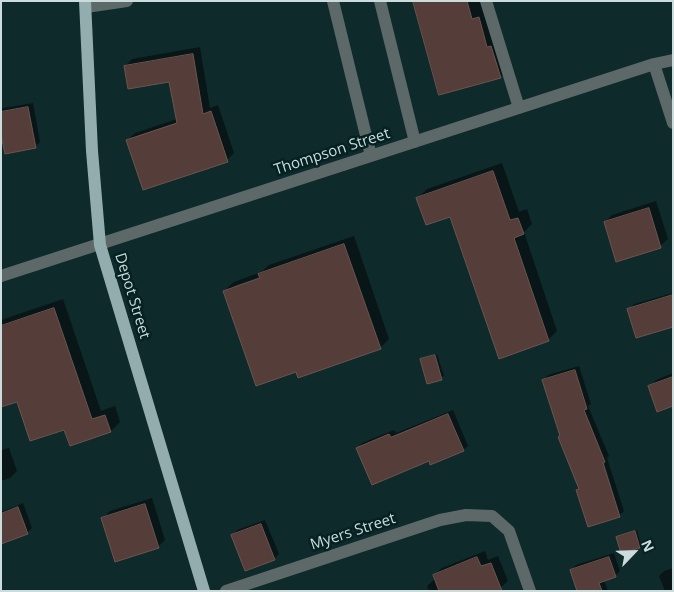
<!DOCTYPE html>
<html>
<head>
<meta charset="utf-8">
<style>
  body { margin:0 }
  #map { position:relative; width:674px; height:592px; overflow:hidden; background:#0f2a2b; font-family:"Open Sans",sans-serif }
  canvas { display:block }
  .frame { position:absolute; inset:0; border:2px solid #ccdcdc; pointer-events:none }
  .north { position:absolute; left:609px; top:527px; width:50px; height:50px; -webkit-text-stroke:4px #052122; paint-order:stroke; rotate:66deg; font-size:14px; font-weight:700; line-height:20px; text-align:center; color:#ccdcdc }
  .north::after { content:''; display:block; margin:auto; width:18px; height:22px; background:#ccdcdc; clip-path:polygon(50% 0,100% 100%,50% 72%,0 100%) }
</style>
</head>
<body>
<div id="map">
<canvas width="674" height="592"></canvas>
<div class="frame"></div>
<div class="north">N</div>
</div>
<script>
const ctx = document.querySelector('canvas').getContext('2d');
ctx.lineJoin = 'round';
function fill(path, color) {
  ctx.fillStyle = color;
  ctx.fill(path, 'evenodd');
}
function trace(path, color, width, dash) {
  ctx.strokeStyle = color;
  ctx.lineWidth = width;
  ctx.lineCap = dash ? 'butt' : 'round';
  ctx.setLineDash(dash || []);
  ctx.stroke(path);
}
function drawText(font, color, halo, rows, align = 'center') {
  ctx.font = font + ' "Open Sans",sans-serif';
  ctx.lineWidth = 5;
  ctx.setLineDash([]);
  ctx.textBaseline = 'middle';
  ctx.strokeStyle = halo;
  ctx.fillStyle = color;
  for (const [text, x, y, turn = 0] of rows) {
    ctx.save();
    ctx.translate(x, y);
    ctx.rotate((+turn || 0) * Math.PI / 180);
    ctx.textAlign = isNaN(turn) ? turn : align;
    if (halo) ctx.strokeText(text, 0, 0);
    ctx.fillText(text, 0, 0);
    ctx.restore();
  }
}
const shadow = new Path2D(`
  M 414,1 L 487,1 L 510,68 L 501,77 Z
  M 200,47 L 210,108 L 218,105 L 234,153 L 227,160 L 128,140 L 135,133 L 177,119 L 170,81 L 125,66 L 132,59 Z
  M 33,103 L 40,142 L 35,147 L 1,128 L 1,110 L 3,108 Z
  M 502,163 L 519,212 L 527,209 L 532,224 L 524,232 L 557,331 L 548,340 L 450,216 L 418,198 L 427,189 Z
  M 656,201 L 668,239 L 660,246 L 605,222 L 612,215 Z
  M 354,236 L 389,339 L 380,348 L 297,370 L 224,291 L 234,282 L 261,272 L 269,265 ZM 265,275 L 266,277 L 234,288 L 234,286 Z
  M 673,293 L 673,325 L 629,309 L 634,304 Z
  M 63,299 L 101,411 L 115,406 L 120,422 L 111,431 L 65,428 L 18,401 L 1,406 L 1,320 Z
  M 437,354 L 444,376 L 428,382 L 421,359 Z
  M 579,366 L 591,404 L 588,406 L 609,456 L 607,458 L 624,511 L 620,515 L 602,456 L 600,457 L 618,515 L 620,515 L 619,516 L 578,490 L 580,488 L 561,436 L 544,380 L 548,375 Z
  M 673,373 L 673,405 L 649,387 L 656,380 Z
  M 453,410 L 468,446 L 463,450 L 430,460 L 358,448 L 362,443 L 394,430 L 396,433 Z
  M 9,448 L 17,471 L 10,478 L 1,481 L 1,450 Z
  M 152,498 L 165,540 L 158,547 L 103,518 L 110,511 Z
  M 23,503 L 32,528 L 28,532 L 1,542 L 1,512 Z
  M 265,520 L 279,554 L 274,559 L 232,535 L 237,530 Z
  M 637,530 L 641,545 L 639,547 L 618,537 Z
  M 485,551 L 488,560 L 498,556 L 508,581 L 500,588 L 493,591 L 429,591 L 427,586 L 436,578 L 434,575 L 442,568 Z
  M 614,553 L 620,571 L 615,576 L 604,580 L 608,591 L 578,591 L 571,570 L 576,565 Z
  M 673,568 L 673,591 L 665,591 L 659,576 L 664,571 Z`);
const building = new Path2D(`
  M 413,1 L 467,1 L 472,19 L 479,17 L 487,47 L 491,46 L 501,78 L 439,95 Z
  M 193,54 L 203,114 L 211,111 L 228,162 L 143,190 L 126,140 L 177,123 L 169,82 L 128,89 L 124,66 Z
  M 28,107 L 36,148 L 5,154 L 1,135 L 1,112 Z
  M 493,171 L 510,220 L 518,218 L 524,234 L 514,238 L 549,341 L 499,359 L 450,217 L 426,225 L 416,198 Z
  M 649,208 L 661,248 L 616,262 L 604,222 Z
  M 344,244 L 381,349 L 298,378 L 296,372 L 256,386 L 223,291 L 260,278 L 258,274 Z
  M 673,295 L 673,327 L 636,338 L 627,309 Z
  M 54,308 L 92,419 L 105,415 L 111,432 L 70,446 L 64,430 L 30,441 L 17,402 L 1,407 L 1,326 Z
  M 435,355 L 442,380 L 427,384 L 420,359 Z
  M 575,370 L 587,409 L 584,410 L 605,462 L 603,463 L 620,517 L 588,527 L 576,490 L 579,489 L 558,437 L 560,436 L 542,380 Z
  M 673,377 L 673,406 L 657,412 L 648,386 Z
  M 448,414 L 464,451 L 430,465 L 429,461 L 372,485 L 356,448 L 389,434 L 391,437 Z
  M 145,504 L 159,548 L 115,562 L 101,518 Z
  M 18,507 L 28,534 L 1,544 L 1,514 Z
  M 261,524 L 275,560 L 245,571 L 231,535 Z
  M 635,531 L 640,548 L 621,553 L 616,537 Z
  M 477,557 L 481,566 L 491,563 L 502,591 L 439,591 L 433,575 Z
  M 609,557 L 616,577 L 599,583 L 602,591 L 577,591 L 570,570 Z`);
const minor = new Path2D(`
  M 333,1 L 371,156
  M 380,1 L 415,142
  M 486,1 L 519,108
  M 86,7 L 127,1
  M 654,64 L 673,123
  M 1,276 L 654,64 L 673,60
  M 226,591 L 440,520 L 466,515 L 492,516 L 509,531 L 530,591`);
const major = new Path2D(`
  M 85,1 L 92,151 L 100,245 L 204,591`);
const streetNames = [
  ["Thompson Street",332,152,-18],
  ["Depot Street",132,296,73],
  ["Myers Street",353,532,-18]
];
fill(shadow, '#0007');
fill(building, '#553e39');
trace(building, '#6c544f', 1);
trace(minor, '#5d6969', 12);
trace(major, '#93adae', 12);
drawText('15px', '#ccdcdc', '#052122', streetNames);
</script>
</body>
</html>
